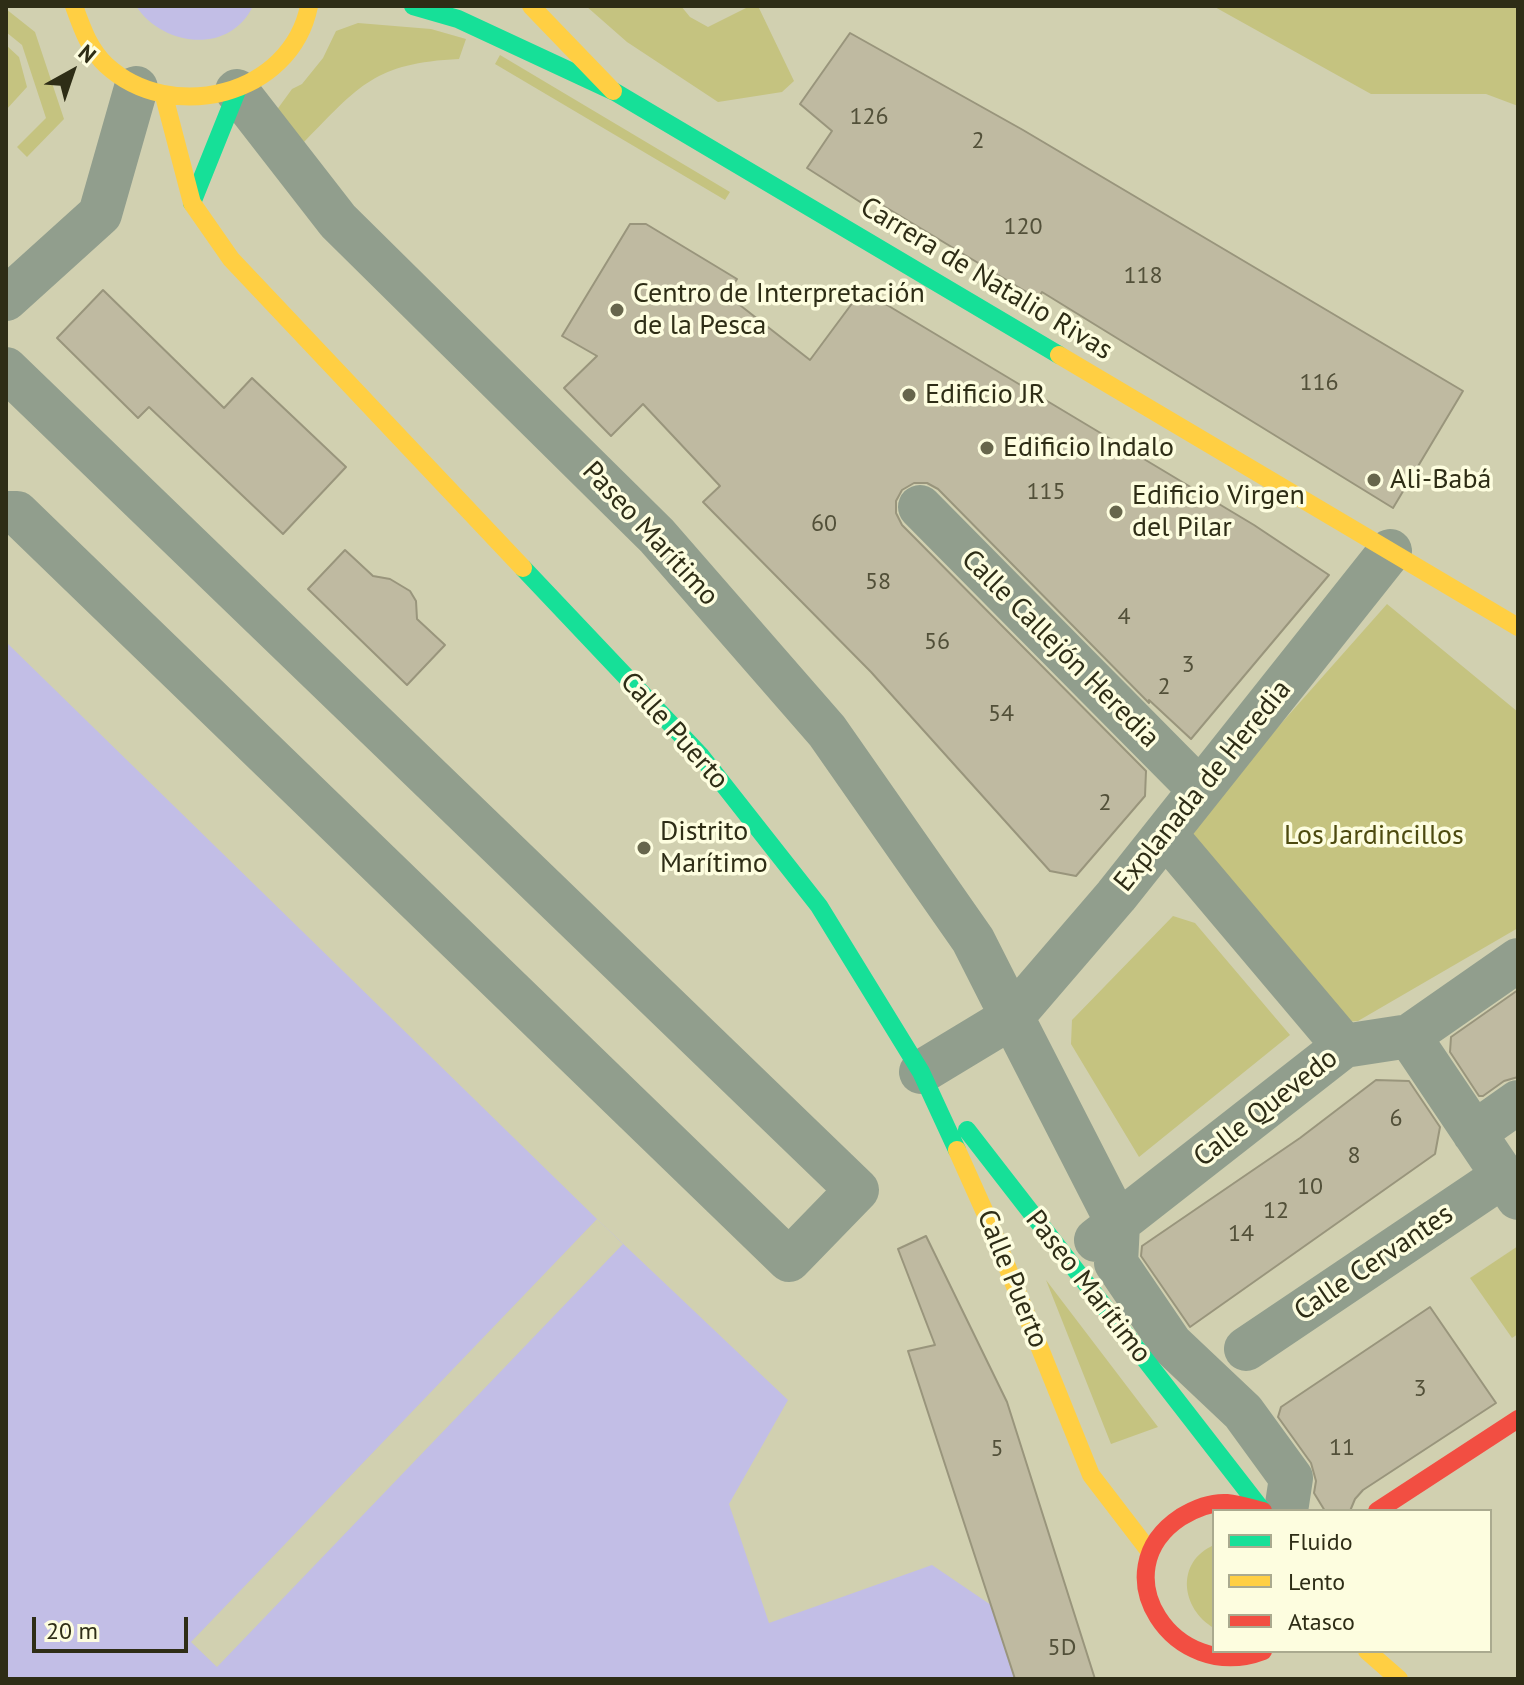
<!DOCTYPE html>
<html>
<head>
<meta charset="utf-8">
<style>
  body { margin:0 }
  #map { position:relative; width:1524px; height:1685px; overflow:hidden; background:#d1d0b0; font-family:"PT Sans",sans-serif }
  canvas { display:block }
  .frame { position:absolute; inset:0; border:8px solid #2e2d16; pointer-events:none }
  .legend { position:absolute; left:1212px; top:1509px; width:280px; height:144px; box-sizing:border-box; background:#fdfddf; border:2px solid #aaaa8f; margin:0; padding:10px 14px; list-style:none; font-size:24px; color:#2e2d16 }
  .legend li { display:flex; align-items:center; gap:16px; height:40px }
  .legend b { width:40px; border:2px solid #aaaa8f }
  .north { position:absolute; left:32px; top:32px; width:80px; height:80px; -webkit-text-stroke:6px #fdfddf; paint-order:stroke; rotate:40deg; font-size:22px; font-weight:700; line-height:32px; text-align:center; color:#2e2d16 }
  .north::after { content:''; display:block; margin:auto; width:28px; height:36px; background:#2e2d16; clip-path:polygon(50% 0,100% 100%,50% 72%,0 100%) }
  .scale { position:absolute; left:32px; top:1617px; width:156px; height:36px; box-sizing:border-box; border:4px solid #2e2d16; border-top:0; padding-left:10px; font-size:24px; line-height:28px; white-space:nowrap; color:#2e2d16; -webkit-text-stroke:6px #fdfddf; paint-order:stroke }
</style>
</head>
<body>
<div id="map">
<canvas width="1524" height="1685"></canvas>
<div class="frame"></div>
<ul class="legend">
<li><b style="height:10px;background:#16e098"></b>Fluido</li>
<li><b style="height:10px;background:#ffcf43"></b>Lento</li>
<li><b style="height:10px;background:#f24e42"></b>Atasco</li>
</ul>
<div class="north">N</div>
<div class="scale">20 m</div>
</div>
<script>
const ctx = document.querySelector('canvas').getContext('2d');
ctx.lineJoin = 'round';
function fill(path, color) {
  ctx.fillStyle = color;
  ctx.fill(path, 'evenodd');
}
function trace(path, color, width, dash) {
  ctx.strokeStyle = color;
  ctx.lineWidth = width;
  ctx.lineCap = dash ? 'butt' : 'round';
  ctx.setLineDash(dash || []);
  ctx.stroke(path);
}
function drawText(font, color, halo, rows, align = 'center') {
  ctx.font = font + ' "PT Sans",sans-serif';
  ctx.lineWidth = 7;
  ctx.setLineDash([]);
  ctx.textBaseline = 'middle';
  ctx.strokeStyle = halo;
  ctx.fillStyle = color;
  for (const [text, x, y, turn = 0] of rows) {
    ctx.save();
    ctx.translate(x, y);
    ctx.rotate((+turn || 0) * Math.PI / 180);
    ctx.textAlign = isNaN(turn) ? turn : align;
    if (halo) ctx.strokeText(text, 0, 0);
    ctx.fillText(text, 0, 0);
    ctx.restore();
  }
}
const green = new Path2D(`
  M 586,6 L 681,6 L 690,17 L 708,27 L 750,6 L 758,6 L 794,81 L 782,92 L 718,102 L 627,42 Z
  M 1213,6 L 1518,6 L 1518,106 L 1486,94 L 1371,94 Z
  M 6,9 L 35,32 L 64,119 L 27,157 L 17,147 L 46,118 L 22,45 L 6,32 Z
  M 358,23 L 431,29 L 466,39 L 459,59 C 375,63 360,85 304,142 L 276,111 L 292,89 L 302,84 L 323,58 L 336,31 Z
  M 6,45 L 19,57 L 27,87 L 6,110 Z
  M 500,55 L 730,192 L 725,200 L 495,64 Z
  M 1387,604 L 1518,712 L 1518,928 L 1358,1021 L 1345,1022 L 1185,832 Z
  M 1173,916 L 1195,923 L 1290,1035 L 1139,1157 L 1071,1044 L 1072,1020 Z
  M 1518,1246 L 1518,1334 L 1512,1338 L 1470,1278 Z
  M 1046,1280 L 1158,1427 L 1111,1444 Z
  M 1214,1545 L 1214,1628 C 1181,1609 1175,1562 1214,1545 Z`);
const water = new Path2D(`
  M 136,6 L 253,6 C 229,56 162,46 136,6 Z
  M 6,642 L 597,1219 L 788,1400 L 729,1504 L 769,1623 L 932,1565 L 991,1605 L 1015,1679 L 6,1679 Z`);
const pier = new Path2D(`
  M 597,1219 L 623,1244 L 217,1667 L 191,1642 Z`);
const building = new Path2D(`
  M 850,33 L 1023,130 L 1463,391 L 1393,508 L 1042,292 L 1038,299 L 872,199 L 868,207 L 807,168 L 832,131 L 800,104 Z
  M 630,224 L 646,224 L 737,279 L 727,295 L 810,360 L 862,290 L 1254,525 L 1329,575 L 1191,739 L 1149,700 L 1149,703 L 938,489 L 927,483 L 914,483 L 902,490 L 896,501 L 896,513 L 902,525 L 1146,771 L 1145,796 L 1076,876 L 1050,871 L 871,672 L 703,502 L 720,486 L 643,404 L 611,436 L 564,388 L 597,356 L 562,336 Z
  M 103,290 L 224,408 L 252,378 L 346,467 L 283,534 L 149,407 L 138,418 L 57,338 Z
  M 345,550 L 373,576 L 390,579 L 410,591 L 416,601 L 417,619 L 445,645 L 407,685 L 308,589 Z
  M 1518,990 L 1518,1077 L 1504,1081 L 1483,1096 L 1479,1096 L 1450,1052 L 1451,1037 Z
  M 1376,1080 L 1409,1081 L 1440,1127 L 1435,1154 L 1190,1327 L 1141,1256 L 1142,1246 L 1300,1138 Z
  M 926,1236 L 1007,1402 L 1095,1679 L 1015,1679 L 908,1351 L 935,1345 L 898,1249 Z
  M 1430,1307 L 1496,1403 L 1363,1490 L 1355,1499 L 1350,1511 L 1325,1511 L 1314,1493 L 1316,1481 L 1311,1463 L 1278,1417 L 1281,1407 Z`);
const street = new Path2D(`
  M 237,91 L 338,221 L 657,536 L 827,731 L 973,940 L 1012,1017 L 921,1072
  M 6,299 L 100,214 L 136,88
  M 6,369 L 857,1190 L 789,1260 L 17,513 L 6,513
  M 920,507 L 1200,790
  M 1165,834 L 1344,1046
  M 1409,1036 L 1518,1198
  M 1474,1133 L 1518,1102
  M 1096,1240 L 1344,1046 L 1409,1036 L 1518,960
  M 1246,1349 L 1503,1176
  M 1286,1511 L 1291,1478 L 1243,1412 L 1171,1344 L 1116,1263 L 1118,1224 L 1012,1017 L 1116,896 L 1390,551`);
const fast = new Path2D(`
  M 413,6 L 458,19 L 615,92 L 1059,355
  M 192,203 L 237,91
  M 523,568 L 701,756 L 819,906 L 921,1072 L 957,1150
  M 967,1130 L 1262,1510`);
const slow = new Path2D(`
  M 74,6 C 82,28 89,49 106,65 C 171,125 291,96 309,6
  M 531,6 L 613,91
  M 164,96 L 192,203 L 231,259 L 523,568
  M 1059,355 L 1518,627
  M 957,1150 L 987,1217 L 1091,1475 L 1150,1552
  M 1367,1651 L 1399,1679`);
const jam = new Path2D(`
  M 1263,1511 C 1251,1508 1239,1504 1227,1503 C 1211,1502 1194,1509 1181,1517 C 1099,1571 1174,1685 1263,1651
  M 1377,1511 L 1518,1419`);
const markers = [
  [617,310,8,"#67664c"],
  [909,395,8,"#67664c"],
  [987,448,8,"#67664c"],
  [1374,480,8,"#67664c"],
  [1116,512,8,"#67664c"],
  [644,848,8,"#67664c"]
];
const numberNames = [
  ["126",869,117],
  ["2",978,141],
  ["120",1023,227],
  ["118",1143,276],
  ["116",1319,383],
  ["115",1046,492],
  ["60",824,524],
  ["58",878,582],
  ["4",1124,617],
  ["56",937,642],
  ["3",1188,665],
  ["2",1164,687],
  ["54",1001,714],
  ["2",1105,803],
  ["6",1396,1119],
  ["8",1354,1156],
  ["10",1310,1187],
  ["12",1276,1211],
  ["14",1241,1234],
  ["3",1420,1389],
  ["11",1342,1448],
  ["5",997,1449],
  ["5D",1062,1648]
];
const streetNames = [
  ["Carrera de Natalio Rivas",986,279,31],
  ["Paseo Marítimo",650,534,47],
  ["Calle Callejón Heredia",1060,649,45],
  ["Calle Puerto",674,731,48],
  ["Explanada de Heredia",1203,786,-51],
  ["Calle Quevedo",1266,1108,-38],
  ["Calle Cervantes",1374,1263,-34],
  ["Calle Puerto",1012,1279,68],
  ["Paseo Marítimo",1088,1287,52]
];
const poiNames = [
  ["Centro de Interpretación",633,294],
  ["de la Pesca",633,326],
  ["Edificio JR",925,395],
  ["Edificio Indalo",1003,448],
  ["Ali-Babá",1390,480],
  ["Edificio Virgen",1132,496],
  ["del Pilar",1132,528],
  ["Distrito",660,832],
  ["Marítimo",660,864]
];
const parkNames = [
  ["Los Jardincillos",1374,836]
];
fill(green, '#c5c380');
fill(water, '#c2bee6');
fill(pier, '#d1d0b0');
fill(building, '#bfbaa1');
trace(building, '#99957c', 2);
trace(street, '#919e8d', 44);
trace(fast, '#16e098', 18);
trace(slow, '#ffcf43', 18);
trace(jam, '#f24e42', 18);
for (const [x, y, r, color] of markers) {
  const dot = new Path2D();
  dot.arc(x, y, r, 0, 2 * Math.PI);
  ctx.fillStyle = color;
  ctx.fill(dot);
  trace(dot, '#fdfddf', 3);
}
drawText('24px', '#525039', null, numberNames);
drawText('28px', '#2e2d16', '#fdfddf', streetNames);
drawText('28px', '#2e2d16', '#fdfddf', poiNames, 'left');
drawText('28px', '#4d4a0f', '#fdfddf', parkNames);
</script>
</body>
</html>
